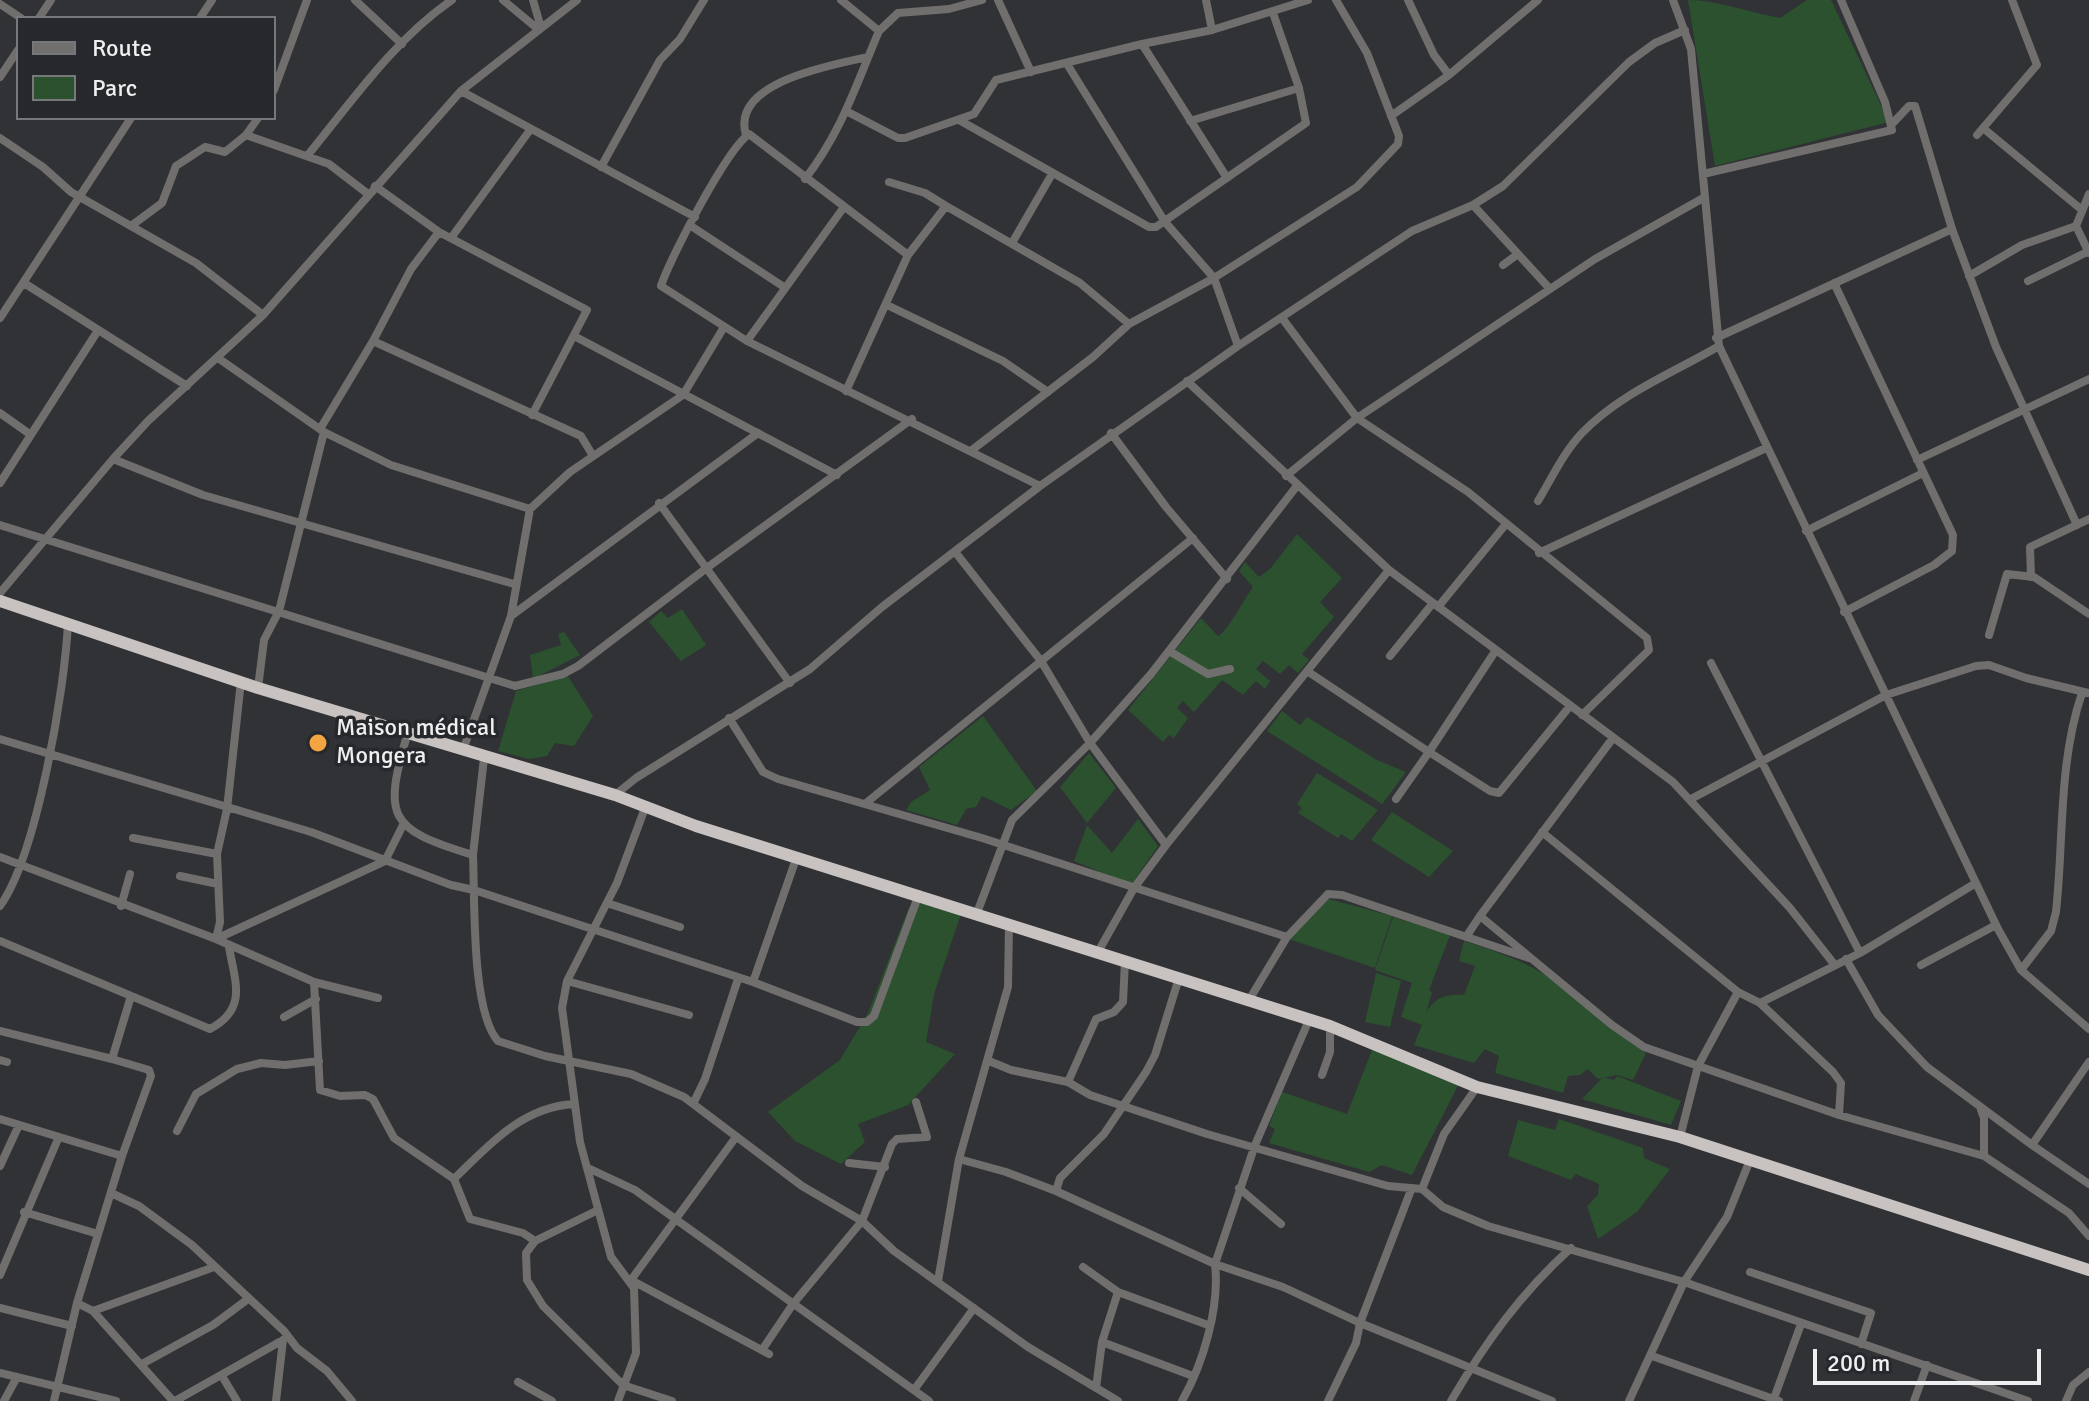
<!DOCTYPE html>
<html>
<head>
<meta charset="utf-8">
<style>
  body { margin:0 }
  #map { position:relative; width:2089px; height:1401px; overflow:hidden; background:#303236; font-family:Signika,sans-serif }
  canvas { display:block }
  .legend { position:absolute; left:16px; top:16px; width:260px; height:104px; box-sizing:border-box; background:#26282c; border:2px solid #76787b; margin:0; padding:10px 14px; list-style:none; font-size:24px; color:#edeff1 }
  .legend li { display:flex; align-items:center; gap:16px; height:40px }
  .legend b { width:40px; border:2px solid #76787b }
  .scale { position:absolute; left:1813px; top:1349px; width:228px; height:36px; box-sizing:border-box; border:4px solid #edeff1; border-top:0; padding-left:10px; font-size:24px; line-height:28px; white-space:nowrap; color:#edeff1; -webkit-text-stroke:6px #26282c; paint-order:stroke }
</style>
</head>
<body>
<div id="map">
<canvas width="2089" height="1401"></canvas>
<ul class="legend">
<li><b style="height:10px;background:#716e6e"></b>Route</li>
<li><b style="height:22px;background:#2c512e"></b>Parc</li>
</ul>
<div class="scale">200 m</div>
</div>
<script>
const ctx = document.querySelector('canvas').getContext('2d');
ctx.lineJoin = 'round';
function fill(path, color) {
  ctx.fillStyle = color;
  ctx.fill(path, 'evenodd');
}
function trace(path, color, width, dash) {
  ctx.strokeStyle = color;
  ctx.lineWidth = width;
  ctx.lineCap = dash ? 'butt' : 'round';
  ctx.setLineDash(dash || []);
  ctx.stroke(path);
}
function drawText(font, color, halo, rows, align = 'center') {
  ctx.font = font + ' Signika,sans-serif';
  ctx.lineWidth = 7;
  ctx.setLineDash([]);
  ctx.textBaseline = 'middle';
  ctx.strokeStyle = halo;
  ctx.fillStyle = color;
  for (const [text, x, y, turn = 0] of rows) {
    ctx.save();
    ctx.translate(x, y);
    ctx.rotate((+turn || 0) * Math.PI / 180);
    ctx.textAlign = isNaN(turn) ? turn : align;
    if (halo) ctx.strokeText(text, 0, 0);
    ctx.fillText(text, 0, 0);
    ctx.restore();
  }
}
const green = new Path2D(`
  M 1688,0 C 1716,0 1752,13 1780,18 L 1807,0 L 1831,0 L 1889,122 L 1715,166 Z
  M 1297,534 L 1342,578 L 1320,602 L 1334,617 L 1302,654 L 1309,660 L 1298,673 L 1289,665 L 1280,674 L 1263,661 L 1256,669 L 1270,681 L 1265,689 L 1256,681 L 1243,695 L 1222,680 L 1194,712 L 1183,701 L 1177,708 L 1188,718 L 1174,738 L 1169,735 L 1163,742 L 1128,710 L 1201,618 L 1218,636 C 1227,632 1245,598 1253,587 L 1239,571 L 1245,562 L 1259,577 L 1270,569 Z
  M 682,609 L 706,645 L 681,661 L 649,622 L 661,611 L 668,618 Z
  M 564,632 L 580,655 L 533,679 L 530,655 L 561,645 L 558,634 Z
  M 568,676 L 593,716 L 574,746 L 555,743 L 547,756 L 529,759 L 498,751 L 516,691 Z
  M 1282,711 L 1300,725 L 1307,717 L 1377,760 L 1406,772 L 1382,804 L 1267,731 Z
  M 983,716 L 1037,791 L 1011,810 L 982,796 L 976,807 L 966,809 L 957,825 L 906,810 L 911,802 L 930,790 L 919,767 Z
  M 1089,753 L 1116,788 L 1087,823 L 1060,787 Z
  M 1317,773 L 1378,810 L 1352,841 L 1341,834 L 1338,838 L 1298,813 L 1302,808 L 1297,804 Z
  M 1392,812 L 1453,851 L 1429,877 L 1371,840 Z
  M 1138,819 L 1158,846 L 1131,885 L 1074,861 L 1087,825 L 1112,853 Z
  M 1329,899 L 1392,916 L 1375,968 L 1289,939 Z
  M 922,903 L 961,914 L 934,994 L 926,1042 L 955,1054 L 908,1105 L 858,1124 L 865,1142 L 841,1164 L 795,1141 L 768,1112 L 840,1060 L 868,1013 L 909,907 Z
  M 1393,917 L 1450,935 L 1429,990 L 1432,992 L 1426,1013 C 1435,997 1446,994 1464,995 L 1475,966 L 1459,961 L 1464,941 C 1494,951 1526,961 1551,979 C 1584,1003 1612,1031 1646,1053 L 1633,1080 L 1617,1075 L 1598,1079 L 1588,1069 L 1580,1075 L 1568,1076 L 1563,1093 L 1495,1073 L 1499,1056 L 1485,1049 L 1474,1063 L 1414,1045 L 1422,1025 L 1401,1017 L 1412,983 L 1375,970 Z
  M 1376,973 L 1401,981 L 1390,1027 L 1365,1022 Z
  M 1372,1050 L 1462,1078 L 1412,1175 L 1382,1165 L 1369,1172 L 1269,1143 L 1275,1129 L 1269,1126 L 1282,1092 L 1347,1114 Z
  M 1617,1076 L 1681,1101 L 1671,1125 L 1582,1099 L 1603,1077 L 1614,1080 Z
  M 1559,1119 L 1643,1148 L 1644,1158 L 1670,1169 L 1637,1212 L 1598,1239 L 1587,1206 L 1598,1195 L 1599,1184 L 1576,1174 L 1571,1180 L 1508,1156 L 1518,1120 L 1555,1130 Z`);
const minor = new Path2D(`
  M 355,0 L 402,44
  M 503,0 L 539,30
  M 533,0 L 541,28
  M 841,0 L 879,31 L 898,13 L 949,9 L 982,0
  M 998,0 L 1031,72
  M 1206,0 L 1212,30
  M 1408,0 L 1434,55 L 1449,75
  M 1673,0 L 1691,49 L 1719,346 L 1998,929 L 2021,970 L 2089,1029
  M 0,4 L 21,18
  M 39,18 L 51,0
  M 200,18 L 212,0
  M 1142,44 L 1212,30 L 1308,0
  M 1067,64 L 1165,222 L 1214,278 L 1238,346
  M 0,77 L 18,50
  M 274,90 L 307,0
  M 461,91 L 695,217
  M 848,112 L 898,138 L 905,138 L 974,114 L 996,80 L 1142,44 L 1227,178
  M 1391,116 L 1449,75 L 1538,0
  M 959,120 L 1149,227 L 1156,227 L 1306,123 L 1299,88 L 1273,13
  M 1190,121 L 1299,88
  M 1892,124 L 1909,106 L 1915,106 L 1952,229
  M 1983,128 L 2082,210
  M 246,135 L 329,164 L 368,194
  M 746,135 C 730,82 833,65 868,57
  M 1977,135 L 2037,65 L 2012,0
  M 0,138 L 43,167 L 71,192 L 196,263 L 263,315
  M 308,155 C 352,101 395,39 452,0
  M 601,167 L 660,60 L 680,39 L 704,0
  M 1703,174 L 1892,130 L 1885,102 L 1841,0
  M 805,179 C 842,131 856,85 879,31
  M 889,182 L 925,193 L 946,206
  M 375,186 L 439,232 L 587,310 L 532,415
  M 2089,194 L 2076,226 L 2089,253
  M 1473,205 L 1518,254 L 1503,265
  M 131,226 L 162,203 L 176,166 L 205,147 L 225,152 L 246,135 L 258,118
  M 691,226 L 784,287
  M 451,238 L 530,130
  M 1012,243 L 1052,174
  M 1518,254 L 1550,289
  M 908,255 L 749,134 C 727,149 670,258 661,286 L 747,341 L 1040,486
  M 1969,276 L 2022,245 L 2076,226
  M 2028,281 L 2089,251
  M 24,283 L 187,386
  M 1834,283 L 1953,535 L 1952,551 L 1934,565 L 1844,612
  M 887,305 L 1003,361 L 1048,392
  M 0,318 L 131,118
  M 1282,318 L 1357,418 L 1468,492 L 1647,638 L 1649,650 L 1582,715
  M 574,336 L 837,475
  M 1716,338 L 1952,229 L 1996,347 L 2077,525
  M 373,341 L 581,436 L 593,456
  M 747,341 L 844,207
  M 218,358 L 324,432 L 391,465 L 530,509
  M 1187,381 L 1389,570 L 1673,782 L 1790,908 L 1834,964
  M 846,391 L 908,255 L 946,206 L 1080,283 L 1129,324
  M 0,413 L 31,435
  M 320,429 L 373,341 L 411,269 L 439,232
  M 1111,433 L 1166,507 L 1227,579
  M 972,450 L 1093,357 L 1129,324 L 1214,278 L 1357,187 L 1398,144 L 1399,136 L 1367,53 L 1336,0
  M 113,459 L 203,495 L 514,584
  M 1917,460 L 2089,379
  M 1286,476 L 1357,418 L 1595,259 L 1705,197
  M 0,483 L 97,332
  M 1538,501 C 1552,478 1563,453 1582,433 C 1619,394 1673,373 1719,346
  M 659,503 L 790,683
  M 0,525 L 515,686 L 563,674 L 578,666 L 708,567 L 912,419
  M 1806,531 L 1923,473
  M 956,553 L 1041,661 L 1090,743 L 1166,845
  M 1539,553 L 1766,448
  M 2031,577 L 2030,547 L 2089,519
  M 0,593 L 113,459 L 148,421 L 263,315 L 461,91 L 577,0
  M 1438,607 L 1506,524
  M 511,616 L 758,433
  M 1989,635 L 2007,574 L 2034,577 L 2089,614
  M 1169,651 L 1208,674 L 1230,669
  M 1390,656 L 1433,603
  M 1711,663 L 1860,953
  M 1307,671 L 1429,752 L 1496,650
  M 258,688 L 264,640 L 279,611 L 324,432
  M 729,718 L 763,772 L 778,779 L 982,838 L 1287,937
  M 408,732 C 383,817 387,829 473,855 C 475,898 471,1011 498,1041 L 545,1056 L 631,1074 L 684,1097 L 802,1186 L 862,1221 L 894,1251 L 1028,1347 L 1118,1401
  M 1613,738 L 1480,916 L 1612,1025 L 1644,1047 L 1839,1115 L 1984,1156 L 2069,1213 L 2089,1236
  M 0,739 L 311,832 L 451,885 L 474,890 L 753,982
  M 463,750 L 511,616 L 530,509 L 570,472 L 683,395 L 724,327
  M 615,795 L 636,778 L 810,669 L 882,607 L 1040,486 L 1238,346 L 1412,231 L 1473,205 L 1503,186 L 1629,62 L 1655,43 L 1685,30
  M 1396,799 L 1429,752 L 1490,791 L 1499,793 L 1570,706
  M 1691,799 L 1886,695 L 1976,666 L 1989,665 L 2026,678 L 2089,693
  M 866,803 L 1193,538
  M 1542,832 L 1738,992 L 1760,1003 L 1833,1072 L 1841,1083 L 1839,1115
  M 133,838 L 217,854
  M 473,855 L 484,758
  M 797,856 L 753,982 L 857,1022 L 867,1022 L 874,1016 L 919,894
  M 0,857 L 216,939 L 314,982 L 320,1090 L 340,1096 L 365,1095 L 373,1099 L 394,1138 L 454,1179 L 470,1219 L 523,1233 L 535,1241
  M 180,876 L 218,884
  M 607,903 L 680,927
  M 0,906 C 37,855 65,688 68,623
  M 121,906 L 130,874
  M 977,913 L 1012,820 L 1090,743 L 1151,674 L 1296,487
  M 1466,937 L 1480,916
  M 216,939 L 220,922 L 217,854 L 227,809 L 241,681
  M 216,939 L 385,861 L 403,825
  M 0,941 L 210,1029 C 248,1009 235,982 229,947
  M 1098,952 L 1134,888 L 1166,845 L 1389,570
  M 1846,959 L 1878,1015 L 1927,1067 L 2032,1145 L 2089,1062
  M 1921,965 L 1996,925
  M 2021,970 L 2051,931 L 2056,912 C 2064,838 2058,764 2082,693
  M 1179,978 L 1155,1055 L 1146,1072 L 1104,1134 L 1060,1178 L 1056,1191 L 1215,1264 C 1220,1307 1203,1364 1182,1401
  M 567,981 L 689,1015
  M 314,982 L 378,998
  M 1249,1000 L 1287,937 L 1328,894 L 1342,895 L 1529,958
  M 1760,1003 L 1860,953 L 1976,883
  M 284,1017 L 316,999
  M 1309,1020 L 1255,1145 L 1215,1264 L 1283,1287 L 1360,1323 L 1552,1401
  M 0,1031 L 112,1059
  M 0,1060 L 7,1062
  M 989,1061 L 1011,1070 L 1068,1082 L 1090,1095 L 1207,1134 L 1388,1186 L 1422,1189 L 1443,1207 L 1488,1226 L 1684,1282 L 2028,1401
  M 1322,1075 L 1330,1052 L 1330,1026
  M 1068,1082 L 1096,1019 L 1114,1012 L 1123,1002 L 1125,961
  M 693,1104 L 705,1079 L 738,979
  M 1981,1110 L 1984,1118 L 1984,1156
  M 0,1119 L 122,1156
  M 177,1131 L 196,1094 L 237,1069 L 261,1063 L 285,1065 L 319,1061
  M 736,1137 L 631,1280 L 769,1354
  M 1680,1137 L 1698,1066 L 1738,992
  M 2032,1145 L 2089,1184
  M 959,1159 L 1006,1172 L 1056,1191
  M 849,1163 L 885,1167
  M 0,1166 L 19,1125
  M 588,1168 L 635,1190 L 929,1401
  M 454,1179 C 489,1145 522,1107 574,1104
  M 1239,1188 L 1281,1224
  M 1422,1189 L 1444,1134 L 1477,1087
  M 111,1193 L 139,1206 L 192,1245 L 284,1331 L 297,1348 L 327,1371 L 352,1401
  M 598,1210 L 535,1241 L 526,1253 L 527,1280 L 543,1306 L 623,1385 L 672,1401
  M 24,1212 L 98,1234
  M 1083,1267 L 1118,1292 L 1208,1325
  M 1750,1272 L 1871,1313 L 1861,1344
  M 0,1275 L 58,1139
  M 938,1281 L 959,1159 L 1008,987 L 1009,924
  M 77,1303 L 93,1311 L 173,1401
  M 0,1308 L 72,1326
  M 93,1311 L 214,1267
  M 1102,1342 L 1118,1292
  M 762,1350 L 793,1304 L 862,1221 L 892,1144 L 897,1139 L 927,1137 L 916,1102
  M 1652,1356 L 1779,1401
  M 142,1364 L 213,1325 L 248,1299
  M 0,1373 L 116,1401
  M 222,1376 L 237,1401
  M 518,1382 L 552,1401
  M 1096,1388 L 1102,1342 L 1193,1376
  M 914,1390 L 974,1308
  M 4,1401 L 17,1377
  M 54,1401 L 77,1303 L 122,1156 L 151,1076 L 149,1070 L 112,1059 L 131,996
  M 175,1401 L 283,1340
  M 276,1401 L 283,1340
  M 618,1401 L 636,1353 L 634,1288 L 611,1257 L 580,1142 L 562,1008 L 567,981 L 617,883 L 645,808
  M 1328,1401 L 1356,1343 L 1360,1323 L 1411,1190
  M 1451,1401 C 1485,1343 1521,1293 1571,1248
  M 1629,1401 L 1684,1282 L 1727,1217 L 1750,1160
  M 1773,1401 L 1801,1324
  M 1914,1401 L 1927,1365
  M 2066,1401 L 2073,1385 L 2089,1372`);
const highway = new Path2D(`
  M 0,601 L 258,688 L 615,795 L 696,826 L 1330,1026 L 1477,1087 L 1680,1137 L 2089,1270`);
const markers = [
  [318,743,10,"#f2a541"]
];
const poiNames = [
  ["Maison médical",336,729],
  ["Mongera",336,757]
];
fill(green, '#2c512e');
trace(minor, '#716e6e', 8);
trace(highway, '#c8c2c0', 12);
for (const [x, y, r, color] of markers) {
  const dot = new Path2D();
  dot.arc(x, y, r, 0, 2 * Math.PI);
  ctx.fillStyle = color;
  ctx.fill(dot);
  trace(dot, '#26282c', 3);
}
drawText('24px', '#edeff1', '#26282c', poiNames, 'left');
</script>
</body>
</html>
